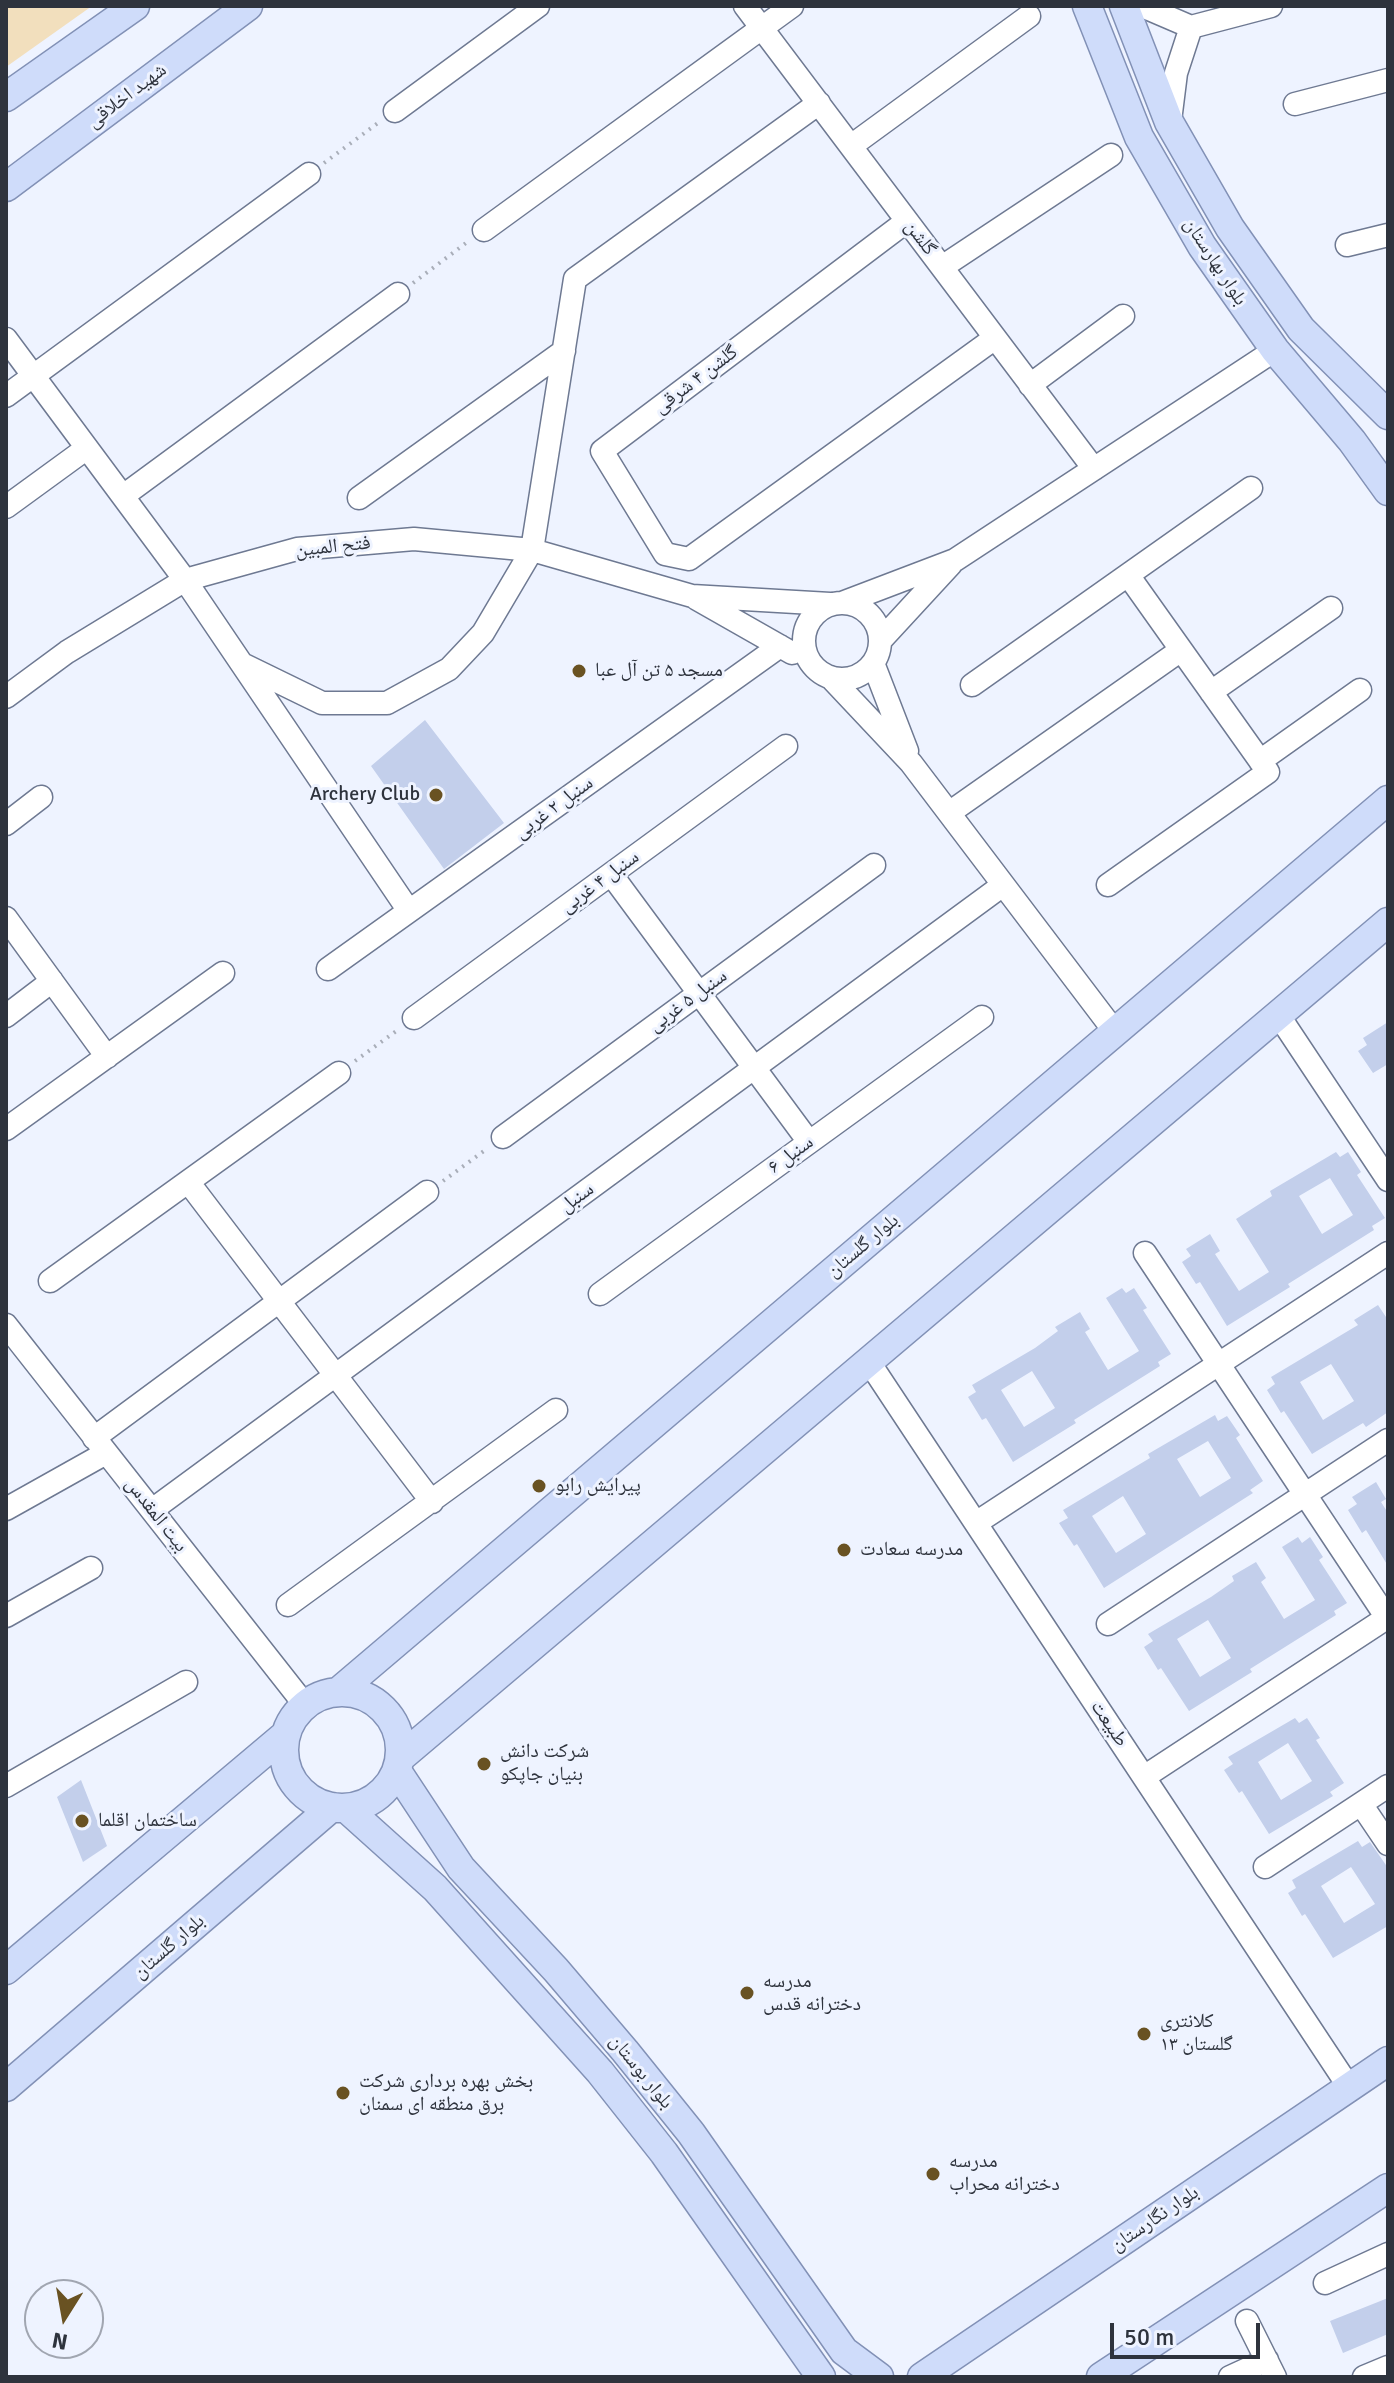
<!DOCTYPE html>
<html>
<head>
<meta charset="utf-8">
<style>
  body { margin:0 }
  #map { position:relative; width:1394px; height:2383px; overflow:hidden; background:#eef3ff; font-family:Signika,sans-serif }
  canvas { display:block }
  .frame { position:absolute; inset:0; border:8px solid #2e333d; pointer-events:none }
  .north { position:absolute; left:24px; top:2279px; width:80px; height:80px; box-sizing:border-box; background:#eef3ff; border:2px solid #a1a6b1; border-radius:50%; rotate:191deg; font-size:22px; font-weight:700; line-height:32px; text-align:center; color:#2e333d }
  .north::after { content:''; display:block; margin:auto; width:28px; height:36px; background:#695222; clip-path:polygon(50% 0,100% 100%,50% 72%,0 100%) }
  .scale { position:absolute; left:1110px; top:2323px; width:150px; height:36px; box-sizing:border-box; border:4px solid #2e333d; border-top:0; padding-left:10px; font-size:24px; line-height:28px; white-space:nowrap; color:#2e333d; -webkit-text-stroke:6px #eef3ff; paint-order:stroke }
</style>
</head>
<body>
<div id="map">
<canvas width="1394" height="2383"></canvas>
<div class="frame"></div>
<div class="north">N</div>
<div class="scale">50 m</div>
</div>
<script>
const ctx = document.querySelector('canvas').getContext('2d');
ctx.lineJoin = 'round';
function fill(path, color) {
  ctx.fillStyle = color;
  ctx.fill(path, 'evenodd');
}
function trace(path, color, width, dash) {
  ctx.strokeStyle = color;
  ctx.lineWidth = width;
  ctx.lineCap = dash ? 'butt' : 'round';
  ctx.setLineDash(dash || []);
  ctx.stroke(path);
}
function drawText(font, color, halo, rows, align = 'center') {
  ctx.font = font + ' Signika,"Noto Naskh Arabic",sans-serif';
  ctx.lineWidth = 6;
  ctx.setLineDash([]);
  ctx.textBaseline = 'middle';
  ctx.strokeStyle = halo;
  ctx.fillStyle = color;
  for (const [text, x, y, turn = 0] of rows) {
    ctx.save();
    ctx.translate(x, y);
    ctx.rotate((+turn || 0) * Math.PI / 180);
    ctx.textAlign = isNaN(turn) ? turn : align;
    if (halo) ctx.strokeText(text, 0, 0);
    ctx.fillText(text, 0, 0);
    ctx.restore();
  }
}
const green = new Path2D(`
  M 6,6 L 92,6 L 6,67 Z`);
const building = new Path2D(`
  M 425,720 L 504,823 L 444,869 L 371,766 Z
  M 1388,1022 L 1388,1064 L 1373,1073 L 1358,1051 L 1367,1045 L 1363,1038 Z
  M 1336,1152 L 1340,1157 L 1348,1152 L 1361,1172 L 1357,1175 L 1385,1218 L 1372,1226 L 1374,1230 L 1288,1284 L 1290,1287 L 1227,1326 L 1200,1282 L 1196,1284 L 1182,1262 L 1191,1256 L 1186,1249 L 1210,1234 L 1220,1251 L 1215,1254 L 1239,1291 L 1269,1272 L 1236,1219 L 1272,1196 L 1270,1191 ZM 1330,1178 L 1353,1215 L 1322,1234 L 1299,1196 Z
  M 1122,1288 L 1126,1293 L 1134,1288 L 1147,1308 L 1143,1310 L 1171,1354 L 1158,1362 L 1160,1366 L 1074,1420 L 1076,1423 L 1013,1462 L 986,1418 L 982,1420 L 968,1397 L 976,1392 L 972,1385 L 1035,1348 L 1058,1331 L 1055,1327 L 1080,1312 L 1090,1329 L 1085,1332 L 1108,1370 L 1139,1351 L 1106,1298 ZM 1032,1371 L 1055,1408 L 1024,1427 L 1001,1390 Z
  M 1378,1305 L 1388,1320 L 1388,1412 L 1366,1427 L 1363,1423 L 1312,1454 L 1284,1411 L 1281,1413 L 1267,1390 L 1275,1384 L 1271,1377 L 1358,1325 L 1354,1320 ZM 1331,1364 L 1354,1401 L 1323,1420 L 1300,1382 Z
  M 1215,1415 L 1218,1421 L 1227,1416 L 1240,1435 L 1236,1438 L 1263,1481 L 1250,1490 L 1253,1493 L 1104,1588 L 1077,1544 L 1074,1546 L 1059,1523 L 1068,1518 L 1063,1510 L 1150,1458 L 1148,1454 ZM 1208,1441 L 1231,1478 L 1200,1497 L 1177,1459 ZM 1123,1496 L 1146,1534 L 1116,1553 L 1092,1516 Z
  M 1376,1482 L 1386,1499 L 1381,1502 L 1388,1513 L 1388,1566 L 1366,1530 L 1362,1533 L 1348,1510 L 1357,1504 L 1352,1497 Z
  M 1298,1537 L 1302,1543 L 1310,1537 L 1323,1557 L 1319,1560 L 1347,1603 L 1334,1611 L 1336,1615 L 1250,1669 L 1252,1672 L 1189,1711 L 1161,1668 L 1158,1670 L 1144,1647 L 1153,1641 L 1148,1634 L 1211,1597 L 1234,1581 L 1232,1576 L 1256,1562 L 1266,1578 L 1261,1582 L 1284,1619 L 1315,1600 L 1282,1547 ZM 1208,1620 L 1231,1658 L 1200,1677 L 1177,1639 Z
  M 1295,1718 L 1299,1723 L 1307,1718 L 1320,1738 L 1316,1740 L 1344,1783 L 1330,1792 L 1333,1796 L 1269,1834 L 1242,1791 L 1239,1793 L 1224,1770 L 1233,1764 L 1228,1757 ZM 1288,1743 L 1312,1781 L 1281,1800 L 1258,1762 Z
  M 81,1780 L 107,1846 L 83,1862 L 57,1797 Z
  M 1358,1841 L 1362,1847 L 1370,1842 L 1388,1868 L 1388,1926 L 1333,1958 L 1305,1914 L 1302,1916 L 1288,1893 L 1296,1888 L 1292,1880 ZM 1351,1867 L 1375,1904 L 1344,1923 L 1321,1886 Z
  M 1388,2298 L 1388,2334 L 1343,2353 L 1330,2321 Z`);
const path = new Path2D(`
  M 324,163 L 378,123
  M 413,283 L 470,240
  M 355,1061 L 399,1029
  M 443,1181 L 488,1148`);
const minor = new Path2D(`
  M 745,6 L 1094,469
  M 1142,6 L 1191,27
  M 1191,27 L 1271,6
  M 1295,104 L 1388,80
  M 395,111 L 538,6
  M 1170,121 L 1176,73 L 1191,27
  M 851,146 L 1029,16
  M 907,221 L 602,451 L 665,554 L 689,559 L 995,338
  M 484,230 L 792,6
  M 1347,245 L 1388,235
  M 942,267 L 1111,155
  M 6,339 L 185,580 L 409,911
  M 1030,385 L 1123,316
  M 6,396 L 309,174
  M 123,496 L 398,294
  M 359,498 L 564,351
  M 6,507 L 87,448
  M 697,599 L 792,653
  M804 641a38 38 0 1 1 76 0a38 38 0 1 1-76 0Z
  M 842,603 L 955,560 L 1275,350
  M 880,641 L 951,564
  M 873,663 L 907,751
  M 242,664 L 322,703 L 387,703 L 449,669 L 483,633 L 532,550 L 575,279 L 819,103
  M 830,677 L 911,763 L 1115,1032
  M 972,685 L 1251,488
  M 1211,692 L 1331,608
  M 6,697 L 67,652 L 185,580 L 297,549 L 414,539 L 532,550 L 692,596 L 830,604
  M 1260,761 L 1360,690
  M 949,813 L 1181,650
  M 6,824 L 41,797
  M 611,874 L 809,1142
  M 1108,885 L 1268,772 L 1128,575
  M 6,918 L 107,1057
  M 328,969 L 780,646
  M 6,1016 L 52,981
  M 1279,1016 L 1388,1180
  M 414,1018 L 786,746
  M 6,1129 L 223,973
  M 503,1137 L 874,865
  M 189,1183 L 432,1502
  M 1145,1253 L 1387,1618
  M 50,1281 L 339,1073
  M 600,1294 L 982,1017
  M 6,1325 L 305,1705
  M 869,1362 L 1349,2087
  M 94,1438 L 427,1192
  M 6,1509 L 106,1453
  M 152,1510 L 1003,885
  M 976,1523 L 1388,1253
  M 288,1605 L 556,1410
  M 6,1616 L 91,1568
  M 1108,1624 L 1388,1440
  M 1144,1777 L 1388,1617
  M 6,1786 L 186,1682
  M 1361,1804 L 1388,1844
  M 1265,1867 L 1388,1786
  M 1325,2283 L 1388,2254
  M 1247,2321 L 1275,2377
  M 1230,2377 L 1267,2360
  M 1364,2377 L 1388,2367`);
const major = new Path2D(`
  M 1087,6 L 1139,137 L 1202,246 L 1275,350 L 1352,441 L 1388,491
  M 1124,6 L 1169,122 L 1230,228 L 1301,329 L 1388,415
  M 6,97 L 135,6
  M 6,187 L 248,6
  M 338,1692 L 1388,800
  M284 1750a58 58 0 1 1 116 0a58 58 0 1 1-116 0Z
  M 400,1758 L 1388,922
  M 397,1771 L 461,1868 L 556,1970 L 625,2051 L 691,2133 L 844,2351 L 879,2377
  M 346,1808 L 435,1888 L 600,2072 L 664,2153 L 821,2377
  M 6,1970 L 285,1735
  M 6,2087 L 332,1807
  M 922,2377 L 1388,2061
  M 1101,2377 L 1388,2188`);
const markers = [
  [579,671,8,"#695222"],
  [436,795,8,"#695222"],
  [539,1486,8,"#695222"],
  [844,1550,8,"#695222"],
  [484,1764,8,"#695222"],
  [82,1821,8,"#695222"],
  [747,1993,8,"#695222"],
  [1144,2034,8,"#695222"],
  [343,2093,8,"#695222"],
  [933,2174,8,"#695222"]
];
const streetNames = [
  ["شهید اخلاقی",127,96,-37],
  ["گلشن",920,238,53],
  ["بلوار بهارستان",1215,262,57],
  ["گلشن ۴ شرقی",696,380,-37],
  ["فتح المبین",333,547,-6],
  ["سنبل ۲ غربی",554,808,-36],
  ["سنبل ۴ غربی",600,882,-36],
  ["سنبل ۵ غربی",688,1001,-36],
  ["سنبل ۶",791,1155,-36],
  ["سنبل",577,1198,-36],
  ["بلوار گلستان",863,1246,-40],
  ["بیت المقدس",156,1515,52],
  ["طبیعت",1109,1724,56],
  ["بلوار گلستان",169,1947,-41],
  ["بلوار بوستان",641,2072,51],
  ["بلوار نگارستان",1155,2219,-34]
];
const poiNames = [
  ["مسجد ۵ تن آل عبا",595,671],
  ["Archery Club",420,795,"right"],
  ["پیرایش رابو",555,1486],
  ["مدرسه سعادت",860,1550],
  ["شرکت دانش",500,1752],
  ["بنیان جاپکو",500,1775],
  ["ساختمان اقلما",98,1821],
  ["مدرسه",763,1982],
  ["دخترانه قدس",763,2005],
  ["کلانتری",1160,2022],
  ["۱۳ گلستان",1160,2045],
  ["بخش بهره برداری شرکت",359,2082],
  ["برق منطقه ای سمنان",359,2105],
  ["مدرسه",949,2162],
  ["دخترانه محراب",949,2185]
];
fill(green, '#f2dfbd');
fill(building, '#c3cfeb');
trace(minor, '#6e7992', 25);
trace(major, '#8291b6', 31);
trace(path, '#a9aeb9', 4, [2, 6]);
trace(minor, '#fff', 22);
trace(major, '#cfdcfa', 28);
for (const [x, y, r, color] of markers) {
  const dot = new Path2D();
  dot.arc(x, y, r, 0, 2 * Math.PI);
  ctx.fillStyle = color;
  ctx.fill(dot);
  trace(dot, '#eef3ff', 3);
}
drawText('20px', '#2e333d', '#eef3ff', streetNames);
drawText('20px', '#2e333d', '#eef3ff', poiNames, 'left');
</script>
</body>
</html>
